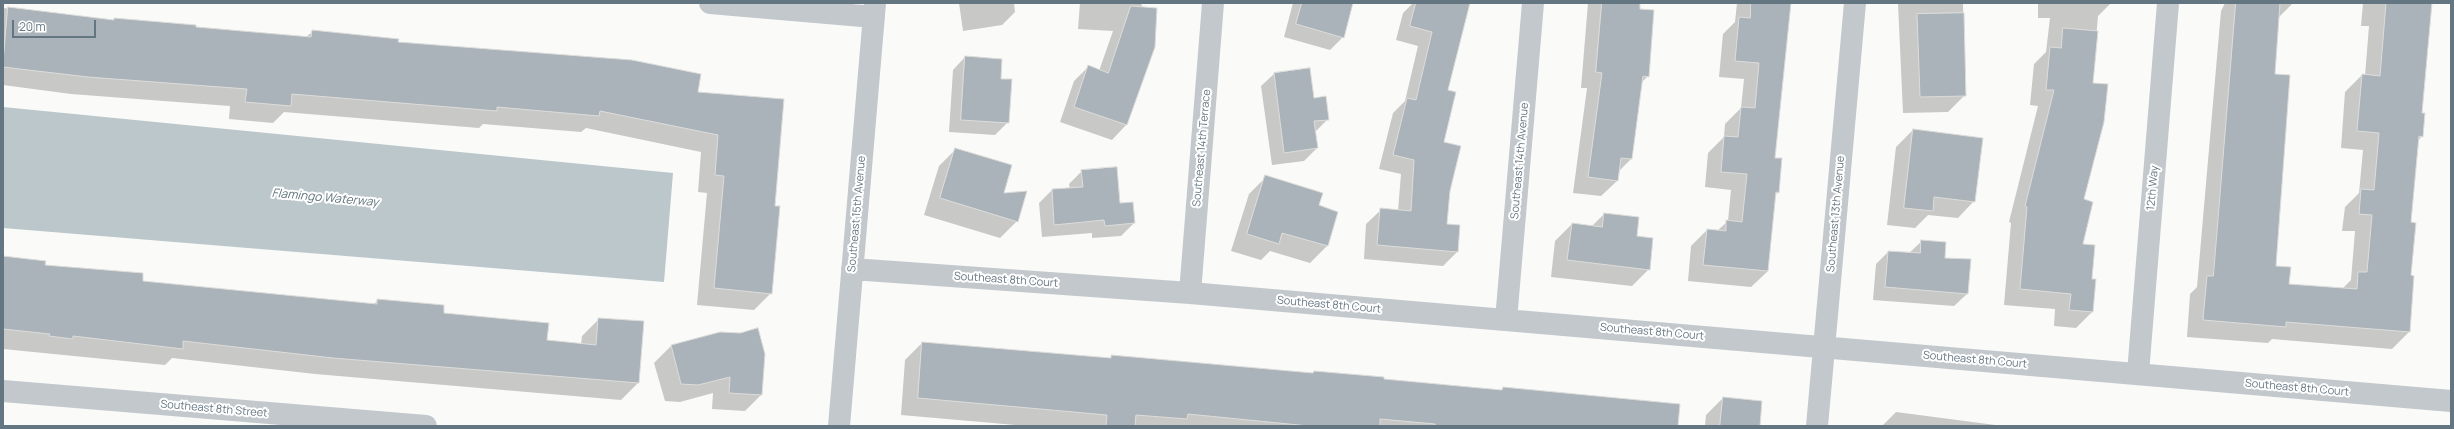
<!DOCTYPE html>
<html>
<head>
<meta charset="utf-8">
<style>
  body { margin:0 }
  #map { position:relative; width:2454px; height:429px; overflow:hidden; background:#fafaf8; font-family:Manrope,sans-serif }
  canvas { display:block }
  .frame { position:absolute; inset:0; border:4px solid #657683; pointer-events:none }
  .scale { position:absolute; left:12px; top:20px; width:84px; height:18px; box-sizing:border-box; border:2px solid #657683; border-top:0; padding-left:5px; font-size:12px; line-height:14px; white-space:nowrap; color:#657683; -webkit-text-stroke:3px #fff; paint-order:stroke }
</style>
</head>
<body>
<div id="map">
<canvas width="2454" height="429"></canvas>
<div class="frame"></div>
<div class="scale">20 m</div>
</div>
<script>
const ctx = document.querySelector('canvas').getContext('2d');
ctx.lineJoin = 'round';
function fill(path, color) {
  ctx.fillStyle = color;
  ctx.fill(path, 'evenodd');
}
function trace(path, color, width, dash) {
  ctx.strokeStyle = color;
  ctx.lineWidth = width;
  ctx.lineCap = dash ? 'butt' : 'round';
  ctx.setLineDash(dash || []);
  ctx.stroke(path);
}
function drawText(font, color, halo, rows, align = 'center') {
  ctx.font = font + ' Manrope,sans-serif';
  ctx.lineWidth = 4;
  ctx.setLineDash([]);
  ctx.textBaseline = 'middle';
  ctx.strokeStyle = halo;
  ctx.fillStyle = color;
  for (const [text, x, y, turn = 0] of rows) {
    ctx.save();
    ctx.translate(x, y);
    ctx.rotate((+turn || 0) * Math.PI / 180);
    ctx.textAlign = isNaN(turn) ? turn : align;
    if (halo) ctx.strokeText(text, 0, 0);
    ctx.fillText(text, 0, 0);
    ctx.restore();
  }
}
const water = new Path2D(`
  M 3,107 L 673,173 L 664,282 L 3,228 Z`);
const shadow = new Path2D(`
  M 959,3 L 1014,3 L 1015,12 L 1002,25 L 963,31 Z
  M 1080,3 L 1141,3 L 1154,46 L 1126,125 L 1112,140 L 1060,122 L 1074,81 L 1088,67 L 1099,71 L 1113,31 L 1078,29 Z
  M 1293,3 L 1352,3 L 1343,37 L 1330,50 L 1284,37 Z
  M 1413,3 L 1469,3 L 1446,91 L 1443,143 L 1449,191 L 1446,225 L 1457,252 L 1443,266 L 1364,259 L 1366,224 L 1381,210 L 1398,211 L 1401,174 L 1379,169 L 1393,113 L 1405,101 L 1418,46 L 1396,40 L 1403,13 Z
  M 1588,3 L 1639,3 L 1648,76 L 1641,83 L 1631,159 L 1618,172 L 1617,181 L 1601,196 L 1573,193 L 1587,88 L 1581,88 Z
  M 1737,3 L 1790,3 L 1774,159 L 1778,192 L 1775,195 L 1768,271 L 1751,287 L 1688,281 L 1691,246 L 1707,230 L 1717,231 L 1728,221 L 1731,190 L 1705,187 L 1708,153 L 1724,137 L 1725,124 L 1741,108 L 1744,79 L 1719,77 L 1723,34 L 1735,22 Z
  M 1898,3 L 1963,3 L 1965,95 L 1948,112 L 1903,113 Z
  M 2038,3 L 2111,3 L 2098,16 L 2082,200 L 2081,245 L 2091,280 L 2092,312 L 2076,328 L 2054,326 L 2055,309 L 2004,305 L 2011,223 L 2009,222 L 2038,106 L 2030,105 L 2034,64 L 2046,52 L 2050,18 L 2038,18 Z
  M 2225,3 L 2293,3 L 2279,17 L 2274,75 L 2275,267 L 2288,285 L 2342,289 L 2351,280 L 2355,231 L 2342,231 L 2345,207 L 2359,193 L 2363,150 L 2341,148 L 2345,92 L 2362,75 L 2365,76 L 2369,26 L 2361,26 L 2363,3 L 2430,3 L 2421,114 L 2422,136 L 2417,142 L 2410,223 L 2409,332 L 2392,349 L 2272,339 L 2268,343 L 2187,337 L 2190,294 L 2197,287 L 2221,11 Z
  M 3,8 L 113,21 L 114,19 L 306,37 L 312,32 L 397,43 L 696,92 L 774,207 L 771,293 L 754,310 L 697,305 L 707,193 L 698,192 L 701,152 L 586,128 L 581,132 L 483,124 L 479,128 L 284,112 L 273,123 L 229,119 L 230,106 L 71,94 L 3,85 Z
  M 965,57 L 1000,80 L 1008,122 L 995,135 L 949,132 L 953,70 Z
  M 1309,69 L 1313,99 L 1328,119 L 1315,132 L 1317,148 L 1304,161 L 1272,165 L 1261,86 L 1274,74 Z
  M 1913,130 L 1974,201 L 1958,218 L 1928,215 L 1915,228 L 1887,225 L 1896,147 Z
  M 956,149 L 1002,194 L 1017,221 L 1000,238 L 924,215 L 939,166 Z
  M 1082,171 L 1119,204 L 1134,223 L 1121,236 L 1092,238 L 1092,233 L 1042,237 L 1039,203 L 1052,190 L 1070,189 L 1069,184 Z
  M 1266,177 L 1318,206 L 1337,212 L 1327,246 L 1310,263 L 1270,251 L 1261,260 L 1231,251 L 1249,194 Z
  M 1604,214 L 1636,237 L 1649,269 L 1632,286 L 1551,277 L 1555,241 L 1572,224 L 1592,226 Z
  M 1922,241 L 1944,258 L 1967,294 L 1954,306 L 1873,300 L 1876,264 L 1888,252 L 1909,253 Z
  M 3,257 L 142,282 L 374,304 L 378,300 L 546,341 L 581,344 L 582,336 L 599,319 L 638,383 L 621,400 L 315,374 L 172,358 L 165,365 L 3,349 Z
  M 721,333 L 762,394 L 745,411 L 712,409 L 713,393 L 680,402 L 665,401 L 654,363 L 671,346 Z
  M 922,343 L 1109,359 L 1111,357 L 1312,374 L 1314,372 L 1500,391 L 1503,388 L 1677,426 L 1027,426 L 901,415 L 905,360 Z
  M 1723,398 L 1759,426 L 1705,426 L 1706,415 Z
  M 1896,412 L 2003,426 L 1882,426 Z`);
const building = new Path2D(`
  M 1302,3 L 1353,3 L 1344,38 L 1296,24 Z
  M 1416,3 L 1470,3 L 1448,90 L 1456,92 L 1444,142 L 1461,146 L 1450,191 L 1447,224 L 1460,225 L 1458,252 L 1377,245 L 1380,208 L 1411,211 L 1414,160 L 1393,155 L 1407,98 L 1416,100 L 1432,32 L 1410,26 Z
  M 1602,3 L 1640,3 L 1640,9 L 1654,10 L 1649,77 L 1643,76 L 1632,159 L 1621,158 L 1618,181 L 1588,177 L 1602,73 L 1596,72 Z
  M 1751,3 L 1791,3 L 1775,158 L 1782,158 L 1779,193 L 1776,192 L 1768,271 L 1703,265 L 1707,229 L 1726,231 L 1726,220 L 1742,222 L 1747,174 L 1721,172 L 1724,136 L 1738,137 L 1741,107 L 1755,108 L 1759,63 L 1735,61 L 1739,17 L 1750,18 Z
  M 2236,3 L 2280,3 L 2275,74 L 2290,75 L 2276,266 L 2291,267 L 2289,284 L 2357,289 L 2358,272 L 2367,272 L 2372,215 L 2359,214 L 2361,189 L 2374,190 L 2379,133 L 2357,131 L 2362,74 L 2380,76 L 2386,3 L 2432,3 L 2422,113 L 2425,113 L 2423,137 L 2419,136 L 2411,222 L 2416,223 L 2411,275 L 2414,276 L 2410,332 L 2286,322 L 2286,327 L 2203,320 L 2207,276 L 2213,276 Z
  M 1131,6 L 1157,8 L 1155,47 L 1127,125 L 1074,107 L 1088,65 L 1108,73 Z
  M 8,7 L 114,20 L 114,18 L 196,25 L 196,27 L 311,37 L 312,30 L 399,39 L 398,42 L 632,60 L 701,74 L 698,92 L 784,99 L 775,206 L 780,206 L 772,294 L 714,288 L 724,176 L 715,175 L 718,135 L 600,111 L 599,116 L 497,107 L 497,111 L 292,94 L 291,106 L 245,102 L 247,89 L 88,77 L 3,67 Z
  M 1964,13 L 1966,96 L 1920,97 L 1917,14 Z
  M 2063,28 L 2098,31 L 2093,83 L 2108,84 L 2104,122 L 2084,199 L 2093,202 L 2083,244 L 2095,245 L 2092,279 L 2096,279 L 2093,312 L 2069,310 L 2071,294 L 2020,289 L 2027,207 L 2025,206 L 2054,90 L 2046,90 L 2050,47 L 2061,48 Z
  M 965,56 L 1002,59 L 1001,79 L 1012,79 L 1009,123 L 961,120 Z
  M 1310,68 L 1314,98 L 1326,96 L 1329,120 L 1314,121 L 1318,148 L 1284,153 L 1274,73 Z
  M 1913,129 L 1983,138 L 1975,202 L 1934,197 L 1933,211 L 1904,208 Z
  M 955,148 L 1012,165 L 1004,193 L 1027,191 L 1018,222 L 940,198 Z
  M 1117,167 L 1120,203 L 1133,202 L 1135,223 L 1105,226 L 1104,220 L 1054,225 L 1052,189 L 1083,187 L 1081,170 Z
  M 1265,175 L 1323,193 L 1319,205 L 1338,212 L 1328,246 L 1282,233 L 1279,244 L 1247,234 Z
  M 1604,213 L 1639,217 L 1637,236 L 1653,238 L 1650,270 L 1567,260 L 1572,223 L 1602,227 Z
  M 1921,240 L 1946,242 L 1945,258 L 1971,259 L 1968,294 L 1885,287 L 1888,251 L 1920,253 Z
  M 3,256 L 46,261 L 45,265 L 143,273 L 143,281 L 377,304 L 377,299 L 444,305 L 444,313 L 549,323 L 547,340 L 596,345 L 598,318 L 644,321 L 639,383 L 333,358 L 183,341 L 183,349 L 73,336 L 73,339 L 49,336 L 50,334 L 3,329 Z
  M 758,328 L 765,354 L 762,395 L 729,393 L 730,377 L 698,385 L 681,384 L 671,345 L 720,332 L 740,333 Z
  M 922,342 L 1111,358 L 1111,355 L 1313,373 L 1314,371 L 1384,377 L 1384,379 L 1502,390 L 1503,387 L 1680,404 L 1678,426 L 1435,426 L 1435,424 L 1380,419 L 1380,426 L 1309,426 L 1188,414 L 1187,419 L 1136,415 L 1135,426 L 1106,426 L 1107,415 L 918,398 Z
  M 1723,397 L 1762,401 L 1760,426 L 1720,426 Z`);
const minor = new Path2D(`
  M 710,3 L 874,17
  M 852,269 L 1190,293 L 2451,401
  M 1190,293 L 1213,3
  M 1506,320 L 1533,3
  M 2138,373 L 2168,3
  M 3,391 L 426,426
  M 839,426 L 875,3
  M 1817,426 L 1855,3`);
const streetNames = [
  ["Southeast 14th Terrace",1202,148,-85],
  ["Southeast 14th Avenue",1520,161,-85],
  ["12th Way",2153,188,-85],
  ["Southeast 15th Avenue",857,214,-85],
  ["Southeast 13th Avenue",1836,214,-85],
  ["Southeast 8th Court",1006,280,4],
  ["Southeast 8th Court",1329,305,5],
  ["Southeast 8th Court",1652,332,5],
  ["Southeast 8th Court",1975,360,5],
  ["Southeast 8th Court",2297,388,5],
  ["Southeast 8th Street",214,409,5]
];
const waterNames = [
  ["Flamingo Waterway",325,198,5]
];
fill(water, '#bbc7cb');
fill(shadow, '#0003');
fill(building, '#aab3b9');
trace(building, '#dcdcda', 1);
trace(minor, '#c3c8cc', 22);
drawText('11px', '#657683', '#fff', streetNames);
drawText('italic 12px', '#60757c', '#fff', waterNames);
</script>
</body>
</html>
